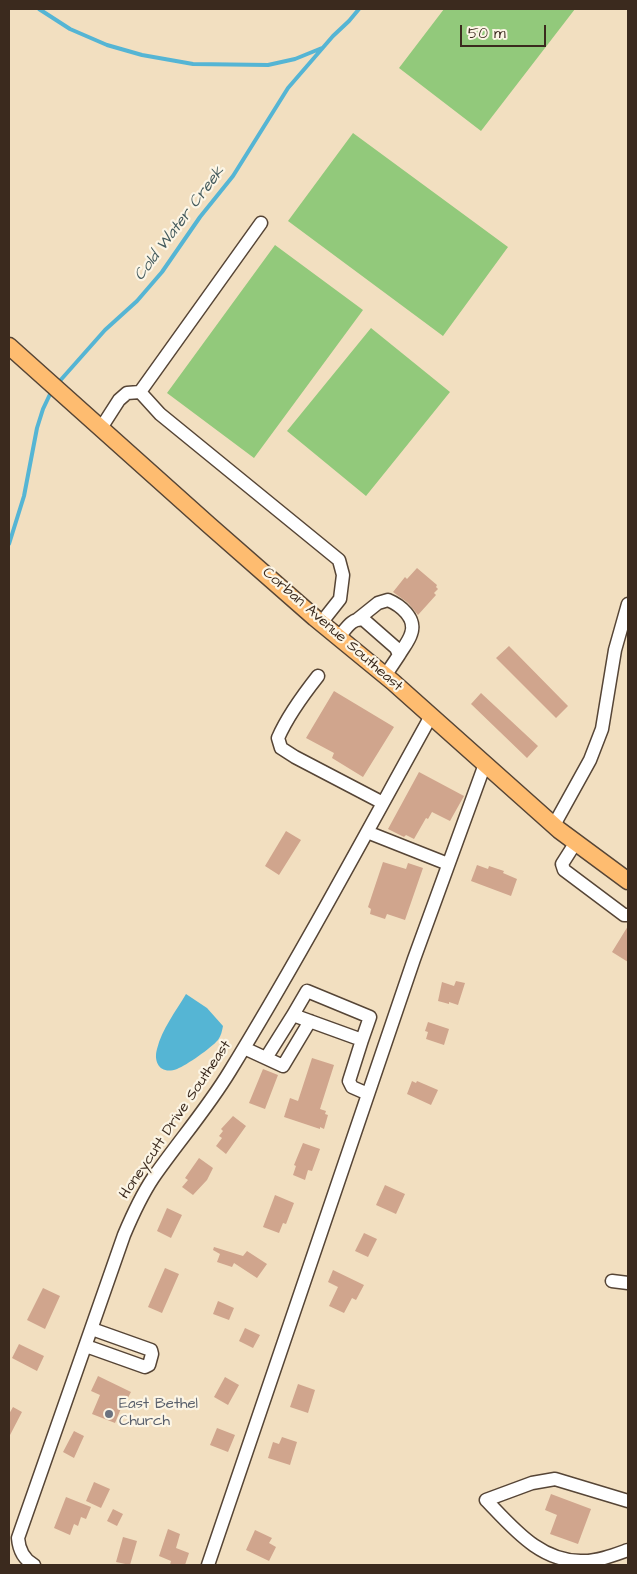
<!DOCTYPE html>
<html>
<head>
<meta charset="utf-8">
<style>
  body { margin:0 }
  #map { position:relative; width:637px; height:1574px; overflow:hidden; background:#f2dfc0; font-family:"Architects Daughter",sans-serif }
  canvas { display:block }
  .frame { position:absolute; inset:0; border:10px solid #3b2a1e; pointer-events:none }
  .scale { position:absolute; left:460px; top:25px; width:86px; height:22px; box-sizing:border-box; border:2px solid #3b2a1e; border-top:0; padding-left:6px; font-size:15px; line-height:18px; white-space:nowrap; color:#3b2a1e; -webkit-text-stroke:4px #fcf5e5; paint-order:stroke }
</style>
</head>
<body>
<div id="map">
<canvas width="637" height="1574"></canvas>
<div class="frame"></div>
<div class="scale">50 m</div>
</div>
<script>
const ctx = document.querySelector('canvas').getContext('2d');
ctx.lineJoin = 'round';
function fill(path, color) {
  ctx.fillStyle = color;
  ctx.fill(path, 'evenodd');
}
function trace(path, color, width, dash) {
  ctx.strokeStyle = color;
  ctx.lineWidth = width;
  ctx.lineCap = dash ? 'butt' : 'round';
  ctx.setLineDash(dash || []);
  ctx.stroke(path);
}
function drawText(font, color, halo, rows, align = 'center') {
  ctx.font = font + ' "Architects Daughter",sans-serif';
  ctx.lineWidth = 4.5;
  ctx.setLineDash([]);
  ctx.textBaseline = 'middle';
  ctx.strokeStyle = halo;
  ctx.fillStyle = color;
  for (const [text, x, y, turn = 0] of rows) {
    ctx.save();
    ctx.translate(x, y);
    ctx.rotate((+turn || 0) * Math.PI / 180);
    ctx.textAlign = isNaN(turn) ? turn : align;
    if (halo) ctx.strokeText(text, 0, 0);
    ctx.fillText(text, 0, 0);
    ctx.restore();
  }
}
const green = new Path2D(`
  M 444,9 L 575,9 L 481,131 L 399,68 Z
  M 353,133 L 508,247 L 443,336 L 288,221 Z
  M 275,245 L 363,310 L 254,458 L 167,393 Z
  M 371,328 L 450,392 L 366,496 L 287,431 Z`);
const water = new Path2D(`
  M 186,994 L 207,1008 L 223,1026 C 222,1031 221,1036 218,1040 C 211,1048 187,1065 177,1069 C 161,1075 153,1063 157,1049 C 162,1029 176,1011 186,994 Z`);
const stream = new Path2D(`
  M 39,9 L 70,29 L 107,45 L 142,55 L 193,64 L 268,65 L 295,59 L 322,48
  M 58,383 L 105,330 L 137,301 L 162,272 L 200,217 L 233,176 L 288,88 L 333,36 L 349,21 L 359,9
  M 9,544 L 24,496 L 37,428 L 43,409 L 52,390`);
const building = new Path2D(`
  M 417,568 L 437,585 L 436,587 L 438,589 L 434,593 L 436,595 L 418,615 L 408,603 L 393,592 L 405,577 L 407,579 Z
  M 509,646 L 568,706 L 556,718 L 496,658 Z
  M 334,691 L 394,727 L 363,777 L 332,758 L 334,753 L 306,738 Z
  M 481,693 L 538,746 L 527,758 L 471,704 Z
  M 419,772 L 464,796 L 450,821 L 432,812 L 428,819 L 426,818 L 414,839 L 406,835 L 404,837 L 388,829 Z
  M 286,831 L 301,840 L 279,875 L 265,866 Z
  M 383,862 L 406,869 L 408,863 L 423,868 L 405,920 L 387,914 L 385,919 L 370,914 L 371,909 L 368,907 Z
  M 477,865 L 488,869 L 489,866 L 504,871 L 503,873 L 517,879 L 511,896 L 471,881 Z
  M 628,926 L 628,962 L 612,952 Z
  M 456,981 L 465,983 L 458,1005 L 449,1002 L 449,1004 L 438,1001 L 442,982 L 454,986 Z
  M 428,1022 L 449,1029 L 444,1045 L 426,1039 L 428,1032 L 425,1031 Z
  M 312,1058 L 334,1065 L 320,1109 L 326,1111 L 325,1114 L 328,1115 L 324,1129 L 320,1127 L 320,1129 L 284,1117 L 290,1098 L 298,1101 Z
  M 263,1069 L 278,1075 L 265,1109 L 249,1103 Z
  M 412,1081 L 416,1083 L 417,1081 L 438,1090 L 431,1105 L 407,1094 Z
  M 233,1116 L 246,1126 L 226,1154 L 216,1146 L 222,1138 L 219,1136 L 223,1131 L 221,1129 Z
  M 303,1143 L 320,1149 L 312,1171 L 308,1170 L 305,1180 L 293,1175 L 296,1166 L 294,1165 Z
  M 199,1158 L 213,1168 L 207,1180 L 193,1195 L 182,1187 L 188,1180 L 185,1178 Z
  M 385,1185 L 405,1194 L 396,1214 L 376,1205 Z
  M 275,1195 L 294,1203 L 286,1224 L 283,1223 L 279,1233 L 263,1227 Z
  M 167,1208 L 182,1215 L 171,1238 L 157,1231 Z
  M 364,1233 L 377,1239 L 368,1257 L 355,1251 Z
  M 214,1247 L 243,1256 L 247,1251 L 267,1264 L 257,1278 L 234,1263 L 232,1267 L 217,1262 L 220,1254 L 213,1250 Z
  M 165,1268 L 179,1274 L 162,1313 L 148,1307 Z
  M 333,1270 L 364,1285 L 356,1300 L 352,1298 L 344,1313 L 329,1306 L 338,1287 L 328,1282 Z
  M 43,1288 L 60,1296 L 45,1329 L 27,1320 Z
  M 218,1301 L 234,1308 L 229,1320 L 213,1314 Z
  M 245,1328 L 260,1335 L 253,1348 L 239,1341 Z
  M 19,1344 L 44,1356 L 37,1371 L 12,1358 Z
  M 98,1376 L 131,1392 L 123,1407 L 122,1406 L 115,1423 L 92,1414 L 100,1395 L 91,1391 Z
  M 225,1377 L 239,1385 L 228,1405 L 214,1397 Z
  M 298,1384 L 315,1390 L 308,1413 L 290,1407 Z
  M 13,1407 L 22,1412 L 9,1437 L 9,1414 Z
  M 217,1428 L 235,1435 L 228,1452 L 210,1445 Z
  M 74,1431 L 84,1436 L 74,1458 L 63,1452 Z
  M 282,1437 L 297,1442 L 290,1465 L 268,1458 L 273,1442 L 279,1444 Z
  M 94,1482 L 110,1489 L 101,1508 L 86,1501 Z
  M 551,1494 L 591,1509 L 578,1544 L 550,1534 L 557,1515 L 545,1510 Z
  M 66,1497 L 91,1507 L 86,1519 L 81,1517 L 78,1526 L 74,1524 L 70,1535 L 54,1528 Z
  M 113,1509 L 123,1514 L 117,1526 L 107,1521 Z
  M 168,1529 L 180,1534 L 176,1548 L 189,1553 L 185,1565 L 170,1565 L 171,1561 L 159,1556 Z
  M 255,1530 L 272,1538 L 269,1543 L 276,1547 L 269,1561 L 246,1550 Z
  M 123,1537 L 137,1541 L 130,1565 L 116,1562 Z`);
const minor = new Path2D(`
  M 140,392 L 261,223
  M 101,428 L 119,400 L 127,393 L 140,392 L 160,414 L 339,560 L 343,575 L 340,599 L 321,623
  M 358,619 L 378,603 L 388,600 C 400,605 417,618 411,634 C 409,641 403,648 399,655
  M 339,637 C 346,629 352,617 364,620 L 396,648 L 399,655 L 385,676
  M 318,676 C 303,695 288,715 278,738 L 281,748 L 295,757 L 383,803
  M 554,825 L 590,760 L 602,729 L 615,650 L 628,604
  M 367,832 L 448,864
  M 576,842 L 562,864 L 564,870 L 624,915 L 628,915
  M 293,1015 L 307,991 L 370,1017 L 362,1040
  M 244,1048 L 283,1066 L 310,1021
  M 266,1058 L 293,1015 L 362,1040 L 349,1081 L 352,1087 L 368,1094
  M 612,1281 L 628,1283
  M 86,1346 L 145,1367 L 149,1365 L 152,1354 L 151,1350 L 92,1329
  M 628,1501 L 555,1479 L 532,1483 L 486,1500 C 513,1528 541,1563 584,1561 C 599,1561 614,1555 628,1550
  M 34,1565 C 23,1559 19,1550 18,1538 L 124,1235 C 132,1216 141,1196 153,1178 C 178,1142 207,1109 230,1071 C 301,955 365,835 431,716
  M 208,1565 L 414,959 L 485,764`);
const major = new Path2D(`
  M 9,346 L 209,525 L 315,618 L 393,682 L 559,830 L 628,881`);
const markers = [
  [109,1414,5,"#6b7280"]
];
const streetNames = [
  ["Corban Avenue Southeast",332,630,41],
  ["Honeycutt Drive Southeast",176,1120,-56]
];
const worshipNames = [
  ["East Bethel",119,1405],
  ["Church",119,1422]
];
const waterNames = [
  ["Cold Water Creek",180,224,-53]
];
fill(green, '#92c97b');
fill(water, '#55b5d4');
trace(stream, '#55b5d4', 4);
fill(building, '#d0a58d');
trace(minor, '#564536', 15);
trace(major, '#564536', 19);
trace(minor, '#fff', 12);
trace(major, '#febc70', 16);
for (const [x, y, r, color] of markers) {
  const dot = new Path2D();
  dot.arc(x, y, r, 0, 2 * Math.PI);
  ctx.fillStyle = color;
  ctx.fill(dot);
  trace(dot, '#fcf5e5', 2);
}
drawText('15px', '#3b2a1e', '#fcf5e5', streetNames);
drawText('15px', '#5b616d', '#fcf5e5', worshipNames, 'left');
drawText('italic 16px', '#445b5e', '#fcf5e5', waterNames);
</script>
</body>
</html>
